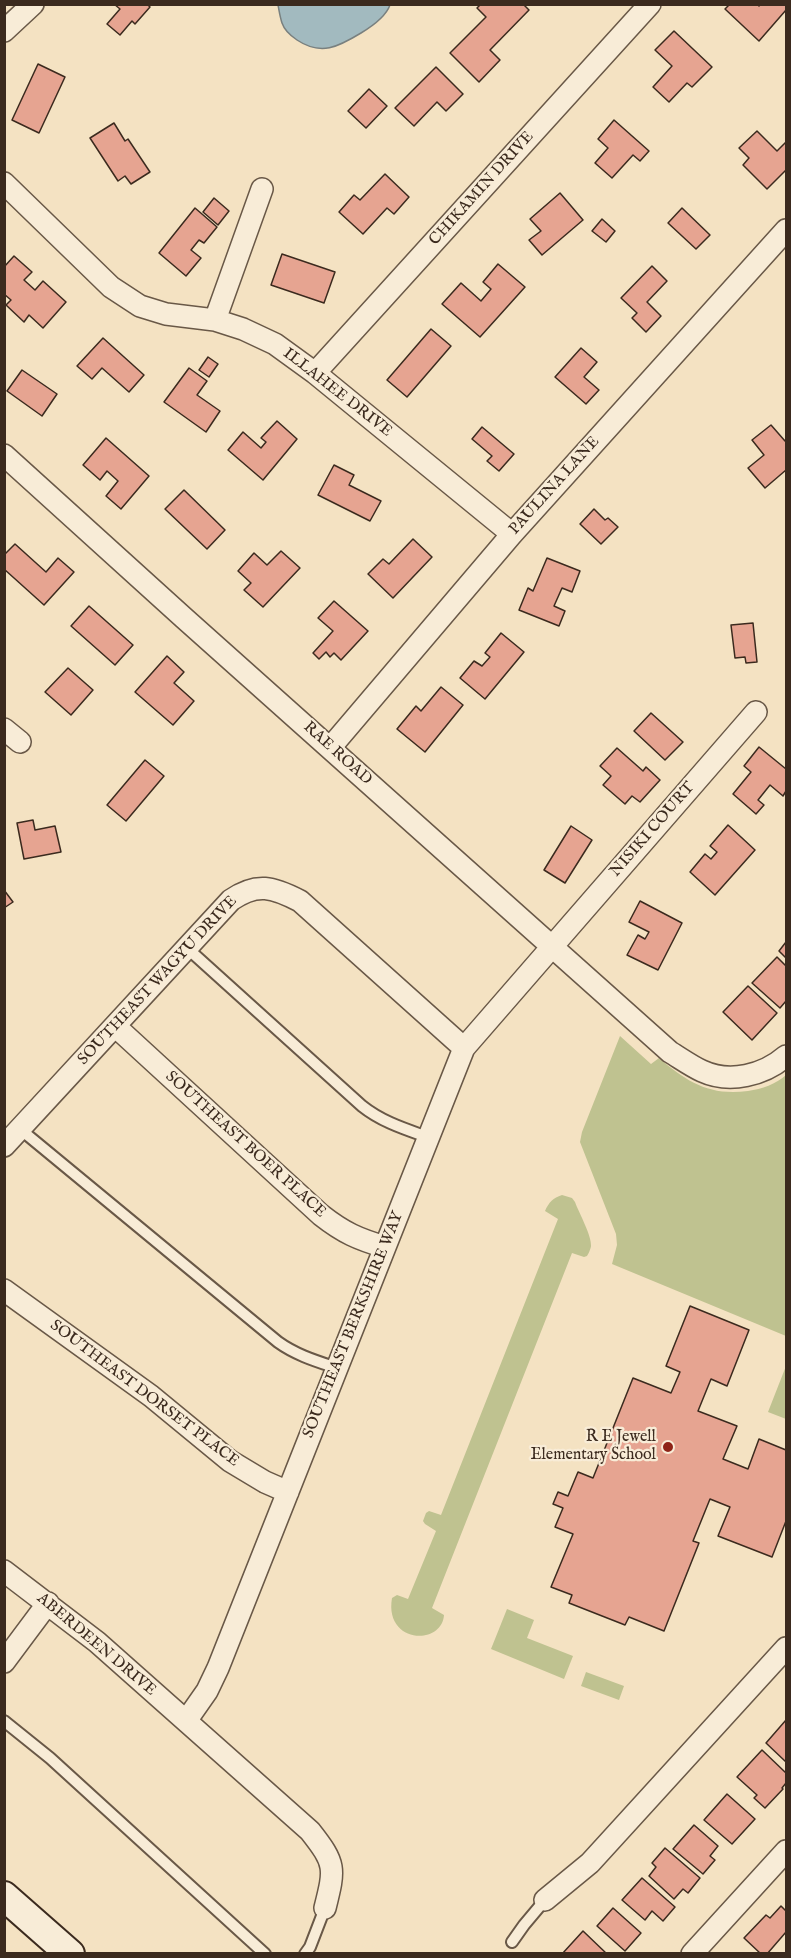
<!DOCTYPE html>
<html>
<head>
<meta charset="utf-8">
<style>
  body { margin:0 }
  #map { position:relative; width:791px; height:1958px; overflow:hidden; background:#f4e2c2; font-family:"IM FELL English",serif }
  canvas { display:block }
  .frame { position:absolute; inset:0; border:6px solid #3b2a1e; pointer-events:none }
</style>
</head>
<body>
<div id="map">
<canvas width="791" height="1958"></canvas>
<div class="frame"></div>
</div>
<script>
const ctx = document.querySelector('canvas').getContext('2d');
ctx.lineJoin = 'round';
function fill(path, color) {
  ctx.fillStyle = color;
  ctx.fill(path, 'evenodd');
}
function trace(path, color, width, dash) {
  ctx.strokeStyle = color;
  ctx.lineWidth = width;
  ctx.lineCap = dash ? 'butt' : 'round';
  ctx.setLineDash(dash || []);
  ctx.stroke(path);
}
function drawText(font, color, halo, rows, align = 'center') {
  ctx.font = font + ' "IM FELL English",serif';
  ctx.lineWidth = 4.5;
  ctx.setLineDash([]);
  ctx.textBaseline = 'middle';
  ctx.strokeStyle = halo;
  ctx.fillStyle = color;
  for (const [text, x, y, turn = 0] of rows) {
    ctx.save();
    ctx.translate(x, y);
    ctx.rotate((+turn || 0) * Math.PI / 180);
    ctx.textAlign = isNaN(turn) ? turn : align;
    if (halo) ctx.strokeText(text, 0, 0);
    ctx.fillText(text, 0, 0);
    ctx.restore();
  }
}
const green = new Path2D(`
  M 620,1036 L 651,1064 L 659,1058 C 687,1082 709,1096 748,1091 C 762,1089 776,1084 786,1075 L 786,1336 L 612,1264 L 617,1245 L 616,1234 L 580,1142 L 582,1132 Z
  M 562,1195 L 572,1198 L 575,1202 C 579,1213 592,1236 591,1246 C 591,1248 588,1255 587,1256 L 584,1257 L 572,1253 L 432,1608 L 444,1615 C 442,1646 384,1644 392,1598 L 397,1595 L 408,1599 L 436,1531 L 425,1524 L 423,1521 L 426,1513 L 429,1511 L 441,1515 L 558,1219 L 545,1211 C 549,1202 553,1198 562,1195 Z
  M 786,1366 L 786,1419 L 768,1412 Z
  M 507,1609 L 534,1620 L 527,1638 L 573,1656 L 564,1679 L 491,1649 Z
  M 586,1672 L 624,1686 L 619,1700 L 581,1686 Z`);
const water = new Path2D(`
  M 278,5 L 278,4 L 390,5 C 386,16 371,27 361,33 C 338,47 321,56 297,40 C 291,36 284,29 282,23 C 280,17 279,10 278,5 Z`);
const building = new Path2D(`
  M 114,4 L 147,4 L 150,7 L 135,24 L 132,21 L 120,35 L 107,24 L 120,9 Z
  M 481,4 L 523,4 L 529,10 L 490,50 L 500,60 L 479,82 L 450,53 L 486,17 L 477,8 Z
  M 730,4 L 757,4 L 759,6 L 761,4 L 786,4 L 786,10 L 759,41 L 725,9 Z
  M 674,31 L 712,67 L 692,87 L 687,83 L 669,102 L 653,87 L 672,66 L 655,50 Z
  M 38,64 L 65,77 L 39,133 L 12,120 Z
  M 436,67 L 463,94 L 446,111 L 437,102 L 414,126 L 395,108 Z
  M 369,89 L 387,106 L 366,128 L 348,111 Z
  M 614,120 L 649,151 L 640,161 L 633,155 L 612,178 L 595,163 L 608,148 L 598,139 Z
  M 114,123 L 125,141 L 128,139 L 150,172 L 131,184 L 125,176 L 118,181 L 90,138 Z
  M 757,131 L 777,151 L 786,142 L 786,170 L 767,189 L 743,165 L 749,158 L 739,148 Z
  M 385,174 L 409,197 L 394,214 L 387,208 L 363,234 L 339,212 L 354,195 L 360,200 Z
  M 560,193 L 583,220 L 542,255 L 529,240 L 541,231 L 530,219 Z
  M 214,198 L 229,211 L 218,225 L 203,212 Z
  M 195,208 L 217,227 L 204,243 L 199,240 L 191,250 L 201,258 L 186,276 L 159,253 Z
  M 682,208 L 710,235 L 696,249 L 668,223 Z
  M 602,219 L 615,231 L 606,242 L 592,231 Z
  M 282,254 L 335,272 L 324,303 L 271,285 Z
  M 14,256 L 32,272 L 24,280 L 35,290 L 43,281 L 66,302 L 43,328 L 29,315 L 24,322 L 6,305 L 11,300 L 4,294 L 4,267 Z
  M 498,264 L 525,287 L 480,337 L 442,304 L 461,283 L 481,301 L 491,289 L 483,282 Z
  M 652,266 L 667,281 L 647,302 L 661,316 L 646,332 L 632,318 L 637,313 L 621,298 Z
  M 431,329 L 451,346 L 407,397 L 387,380 Z
  M 103,338 L 144,375 L 129,392 L 102,368 L 92,379 L 77,366 Z
  M 581,348 L 597,362 L 584,377 L 599,390 L 586,404 L 555,377 Z
  M 208,357 L 218,364 L 209,377 L 199,370 Z
  M 189,368 L 207,381 L 197,395 L 220,411 L 206,432 L 164,402 Z
  M 22,370 L 57,394 L 42,416 L 7,391 Z
  M 277,421 L 297,439 L 263,480 L 228,450 L 243,432 L 261,448 L 266,442 L 261,438 Z
  M 771,425 L 785,441 L 786,439 L 786,470 L 765,488 L 748,468 L 764,455 L 752,440 Z
  M 482,427 L 514,454 L 499,471 L 487,461 L 492,456 L 472,439 Z
  M 106,438 L 149,476 L 121,509 L 106,496 L 118,481 L 107,471 L 100,480 L 83,465 Z
  M 334,465 L 354,475 L 349,485 L 381,501 L 370,521 L 318,495 Z
  M 184,490 L 225,530 L 207,549 L 165,509 Z
  M 594,509 L 605,520 L 608,518 L 618,527 L 601,544 L 580,524 Z
  M 413,539 L 432,557 L 393,598 L 368,574 L 383,559 L 389,564 Z
  M 15,544 L 46,572 L 58,558 L 74,572 L 44,605 L 4,569 L 4,555 Z
  M 281,551 L 300,568 L 263,607 L 244,590 L 251,583 L 238,571 L 254,553 L 267,565 Z
  M 547,558 L 580,571 L 572,592 L 562,588 L 554,606 L 565,611 L 559,626 L 519,610 L 528,588 L 533,591 Z
  M 334,601 L 368,631 L 341,660 L 334,653 L 330,657 L 326,652 L 319,659 L 313,653 L 333,631 L 318,618 Z
  M 89,606 L 133,645 L 115,665 L 71,626 Z
  M 753,623 L 757,662 L 746,663 L 745,657 L 735,658 L 731,625 Z
  M 501,633 L 524,652 L 485,699 L 460,678 L 474,661 L 482,666 L 490,657 L 485,653 Z
  M 167,656 L 184,672 L 174,683 L 194,701 L 173,725 L 135,692 Z
  M 68,668 L 93,690 L 71,715 L 45,692 Z
  M 441,687 L 463,705 L 425,752 L 397,729 L 416,706 L 421,711 Z
  M 651,713 L 683,742 L 665,760 L 634,731 Z
  M 759,747 L 786,769 L 786,791 L 783,796 L 770,785 L 758,800 L 764,805 L 756,814 L 733,794 L 751,772 L 744,766 Z
  M 617,748 L 643,771 L 646,767 L 660,780 L 640,802 L 632,796 L 625,804 L 603,785 L 611,776 L 600,766 Z
  M 145,760 L 164,776 L 126,821 L 107,805 Z
  M 33,820 L 35,830 L 55,826 L 61,852 L 24,859 L 17,823 Z
  M 728,825 L 755,850 L 715,895 L 690,872 L 705,854 L 711,859 L 717,852 L 710,846 Z
  M 571,826 L 592,840 L 565,883 L 544,870 Z
  M 4,890 L 13,902 L 4,908 Z
  M 640,901 L 682,923 L 658,970 L 627,955 L 638,935 L 645,939 L 649,932 L 629,922 Z
  M 786,942 L 786,958 L 779,951 Z
  M 777,957 L 786,966 L 786,1001 L 780,1008 L 752,983 Z
  M 748,986 L 777,1013 L 752,1040 L 723,1012 Z
  M 690,1306 L 749,1330 L 727,1386 L 711,1379 L 698,1411 L 737,1426 L 723,1459 L 748,1469 L 759,1439 L 786,1450 L 786,1521 L 772,1557 L 718,1536 L 730,1507 L 710,1499 L 693,1541 L 699,1543 L 664,1631 L 629,1617 L 625,1625 L 569,1603 L 572,1595 L 551,1587 L 573,1534 L 555,1527 L 563,1508 L 553,1504 L 558,1492 L 568,1496 L 578,1472 L 593,1478 L 633,1378 L 671,1393 L 680,1372 L 666,1366 Z
  M 786,1720 L 786,1762 L 766,1743 Z
  M 762,1750 L 786,1773 L 786,1783 L 782,1788 L 783,1789 L 765,1808 L 754,1798 L 757,1795 L 737,1777 Z
  M 727,1794 L 755,1819 L 732,1844 L 704,1820 Z
  M 694,1825 L 718,1846 L 710,1856 L 715,1860 L 703,1874 L 673,1849 Z
  M 665,1848 L 700,1878 L 688,1893 L 683,1889 L 674,1899 L 649,1876 L 656,1867 L 652,1863 Z
  M 642,1878 L 675,1907 L 663,1921 L 652,1911 L 645,1920 L 622,1900 Z
  M 781,1906 L 786,1911 L 786,1932 L 767,1954 L 761,1954 L 744,1938 L 766,1915 L 770,1918 Z
  M 613,1908 L 641,1933 L 625,1951 L 597,1926 Z
  M 583,1931 L 607,1954 L 562,1954 Z`);
const lane = new Path2D(`
  M 187,948 L 362,1106 C 382,1122 405,1129 430,1138
  M 20,1129 L 278,1342 C 296,1355 316,1361 337,1368
  M 4,1721 L 50,1758 L 265,1954
  M 512,1942 L 524,1925 L 545,1900
  M 305,1954 L 310,1947 L 325,1908`);
const street = new Path2D(`
  M 4,31 L 33,4
  M 4,183 L 111,287 L 140,306 L 166,314 L 215,320 L 243,329 L 275,344 L 315,373 L 512,534
  M 215,320 L 262,189
  M 315,373 L 650,4
  M 4,455 L 184,618 L 670,1052 C 680,1058 691,1066 702,1071 C 730,1084 764,1075 786,1056
  M 4,729 L 20,742
  M 330,748 L 512,534 L 786,230
  M 115,1026 L 321,1215 C 344,1233 358,1239 385,1247
  M 4,1146 L 231,900 C 257,882 273,887 300,901 L 464,1048
  M 4,1290 L 151,1396 L 230,1461 L 265,1482 L 288,1492
  M 4,1571 L 97,1642 L 310,1831 C 336,1864 335,1868 325,1908
  M 4,1662 L 48,1603
  M 186,1721 L 207,1691 L 218,1668 L 464,1048 L 756,712
  M 545,1900 L 590,1863 L 786,1648
  M 692,1954 L 786,1851`);
const secondary = new Path2D(`
  M 4,1896 L 70,1954`);
const markers = [
  [668,1447,6,"#8f2418"]
];
const streetNames = [
  ["CHIKAMIN DRIVE",482,189,-48],
  ["ILLAHEE DRIVE",337,393,38],
  ["PAULINA LANE",555,486,-48],
  ["RAE ROAD",337,754,42],
  ["NISIKI COURT",653,830,-49],
  ["SOUTHEAST WAGYU DRIVE",158,981,-47],
  ["SOUTHEAST BOER PLACE",245,1145,42],
  ["SOUTHEAST BERKSHIRE WAY",354,1325,-68],
  ["SOUTHEAST DORSET PLACE",144,1394,37],
  ["ABERDEEN DRIVE",96,1645,40]
];
const poiNames = [
  ["R E Jewell",656,1438],
  ["Elementary School",656,1456]
];
fill(green, '#bfc290');
fill(water, '#a2babf');
trace(water, '#79807f', 1.5);
fill(building, '#e6a491');
trace(building, '#3b2a1e', 1.5);
trace(lane, '#695847', 14);
trace(street, '#695847', 24);
trace(secondary, '#3b2a1e', 32);
trace(lane, '#f8ecd7', 10);
trace(street, '#f8ecd7', 21);
trace(secondary, '#f8ecd7', 28);
for (const [x, y, r, color] of markers) {
  const dot = new Path2D();
  dot.arc(x, y, r, 0, 2 * Math.PI);
  ctx.fillStyle = color;
  ctx.fill(dot);
  trace(dot, '#f8ecd7', 2);
}
drawText('16px', '#3b2a1e', '#f8ecd7', streetNames);
drawText('16px', '#3b2a1e', '#f8ecd7', poiNames, 'right');
</script>
</body>
</html>
